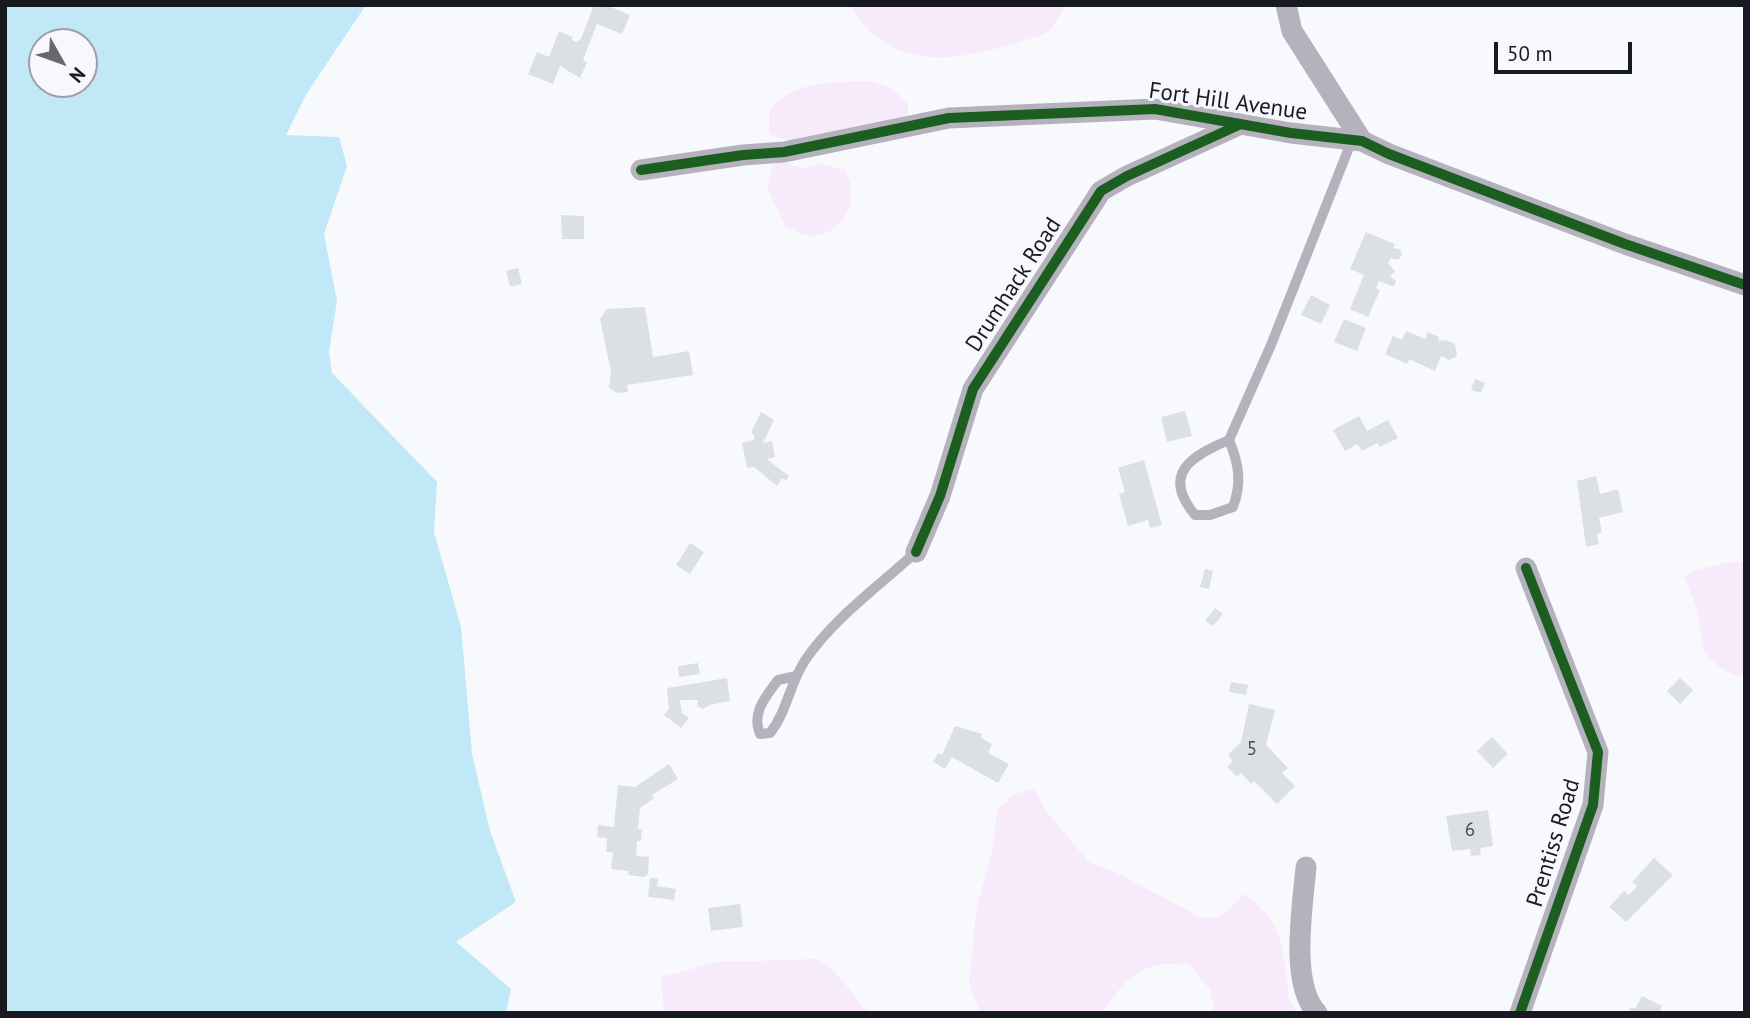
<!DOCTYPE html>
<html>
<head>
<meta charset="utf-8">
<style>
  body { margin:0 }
  #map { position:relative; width:1750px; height:1018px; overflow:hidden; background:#f8f9fc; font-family:"PT Sans",sans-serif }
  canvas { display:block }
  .frame { position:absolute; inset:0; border:7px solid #181a22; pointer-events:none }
  .north { position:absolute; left:28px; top:28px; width:70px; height:70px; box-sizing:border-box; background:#f7f8fd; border:2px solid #9e9fa5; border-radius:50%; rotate:130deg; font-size:19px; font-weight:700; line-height:28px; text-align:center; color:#181a22 }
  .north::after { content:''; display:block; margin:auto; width:24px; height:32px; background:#66686e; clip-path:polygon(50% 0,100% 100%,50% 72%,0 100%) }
  .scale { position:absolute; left:1494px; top:42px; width:138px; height:32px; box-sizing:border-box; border:4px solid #181a22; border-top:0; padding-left:9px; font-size:21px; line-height:24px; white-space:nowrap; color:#181a22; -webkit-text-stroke:5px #f7f8fd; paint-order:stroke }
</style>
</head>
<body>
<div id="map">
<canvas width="1750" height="1018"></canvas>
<div class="frame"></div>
<div class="north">N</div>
<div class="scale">50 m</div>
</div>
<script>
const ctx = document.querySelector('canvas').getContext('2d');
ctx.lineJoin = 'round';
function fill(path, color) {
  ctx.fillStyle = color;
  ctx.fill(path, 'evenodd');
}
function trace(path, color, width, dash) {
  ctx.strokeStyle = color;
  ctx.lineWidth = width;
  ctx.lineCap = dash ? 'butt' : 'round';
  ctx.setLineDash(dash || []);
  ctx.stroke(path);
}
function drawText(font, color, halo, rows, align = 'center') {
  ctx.font = font + ' "PT Sans",sans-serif';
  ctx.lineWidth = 6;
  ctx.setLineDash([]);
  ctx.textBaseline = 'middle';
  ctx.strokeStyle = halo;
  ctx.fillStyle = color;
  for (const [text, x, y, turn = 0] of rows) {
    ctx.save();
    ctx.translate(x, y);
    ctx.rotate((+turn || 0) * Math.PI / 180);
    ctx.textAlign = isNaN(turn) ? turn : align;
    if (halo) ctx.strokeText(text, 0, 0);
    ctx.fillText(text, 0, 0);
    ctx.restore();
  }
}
const green = new Path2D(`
  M 850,5 L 1066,5 L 1051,29 L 1042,35 C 973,57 894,82 850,5 Z
  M 871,81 L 891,88 L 908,104 L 908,113 L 901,123 C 871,129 792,153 769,133 L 769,110 C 794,79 835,83 871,81 Z
  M 780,161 L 802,168 L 823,164 L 845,170 C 859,194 849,230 818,235 C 806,237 796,231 786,227 L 767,188 L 773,165 Z
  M 1728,562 L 1745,562 L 1745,675 C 1729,678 1712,661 1703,651 C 1702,624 1695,601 1684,577 L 1691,571 Z
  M 1034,789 L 1046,811 L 1089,862 L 1119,874 L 1200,917 L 1219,918 L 1244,894 C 1282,920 1282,945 1288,987 L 1287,995 L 1297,1013 L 1215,1013 L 1210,990 L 1189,964 C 1140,961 1129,975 1102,1013 L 980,1013 L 969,982 L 977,905 L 993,850 L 997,810 L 1015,794 Z
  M 818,959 C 837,968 853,997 869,1013 L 664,1013 L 661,977 L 717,962 Z`);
const water = new Path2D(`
  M 5,5 L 366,5 L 307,93 L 286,135 L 339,137 L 347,166 L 324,234 L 337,301 L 329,352 L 332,373 L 437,482 L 434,532 L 461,627 L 472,754 L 490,831 L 516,902 L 456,942 L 511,989 L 506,1013 L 5,1013 ZM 42,42 L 84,42 L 84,84 L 42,84 Z`);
const building = new Path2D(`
  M 594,5 L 606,5 L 630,15 L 622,34 L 597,24 L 583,60 L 587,62 L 580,78 L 560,66 L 553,84 L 528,74 L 537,52 L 549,57 L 559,31 L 573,37 L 572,40 L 576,42 L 581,39 Z
  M 561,215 L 584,216 L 584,239 L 562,239 Z
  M 1366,232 L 1395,244 L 1393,248 L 1400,249 L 1402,255 L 1398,260 L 1391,258 L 1388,263 L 1395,271 L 1390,277 L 1396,280 L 1394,287 L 1379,281 L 1376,288 L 1380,290 L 1368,317 L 1350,309 L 1364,275 L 1350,269 Z
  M 518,268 L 522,284 L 510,287 L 506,271 Z
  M 1311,295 L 1330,305 L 1321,324 L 1301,315 Z
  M 645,307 L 653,357 L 689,351 L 693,375 L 627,385 L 628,392 L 617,393 L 609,388 L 611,372 L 600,319 L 607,309 Z
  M 1344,319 L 1366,328 L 1357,351 L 1334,342 Z
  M 1406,331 L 1425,339 L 1428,332 L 1439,337 L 1438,341 L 1446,340 L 1455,344 L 1457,356 L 1449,360 L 1441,356 L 1435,371 L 1409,359 L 1407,364 L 1385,354 L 1393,336 L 1402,340 Z
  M 1475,379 L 1485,383 L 1481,393 L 1471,390 Z
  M 1185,411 L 1192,436 L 1167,442 L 1161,417 Z
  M 761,412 L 774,420 L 763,443 L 772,441 L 775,457 L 767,459 L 789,476 L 786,481 L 782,478 L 777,486 L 754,467 L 747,468 L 742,443 L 754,440 L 754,435 L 751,433 Z
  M 1359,416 L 1367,431 L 1388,420 L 1398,438 L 1380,447 L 1377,443 L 1362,451 L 1357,444 L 1345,451 L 1333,430 Z
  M 1144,460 L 1162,525 L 1150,528 L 1148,520 L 1128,526 L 1119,494 L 1125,492 L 1118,468 Z
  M 1596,476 L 1600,494 L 1618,489 L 1623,512 L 1599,518 L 1602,532 L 1597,534 L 1599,544 L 1586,547 L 1577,481 Z
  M 690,543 L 704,552 L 690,574 L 676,565 Z
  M 1205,569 L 1213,571 L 1209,589 L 1200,587 Z
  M 1215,608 L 1223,614 L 1213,626 L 1205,621 Z
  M 698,663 L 700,674 L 679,677 L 678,666 Z
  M 727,678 L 730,701 L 709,705 L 703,709 L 697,706 L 698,700 L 680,700 L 682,713 L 689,718 L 681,728 L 664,715 L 669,709 L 667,688 Z
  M 1680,678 L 1693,690 L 1680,704 L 1667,691 Z
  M 1231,682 L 1248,685 L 1246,695 L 1229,692 Z
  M 1249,704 L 1275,710 L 1266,745 L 1288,768 L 1282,773 L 1295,786 L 1277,804 L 1254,781 L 1251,784 L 1241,773 L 1237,777 L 1227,767 L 1233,761 L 1228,755 L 1241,742 Z
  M 955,726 L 982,734 L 981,738 L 992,744 L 988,753 L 1009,764 L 998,783 L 952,757 L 945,769 L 933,762 L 938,753 L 942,755 Z
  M 1492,737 L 1508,754 L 1493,768 L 1477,751 Z
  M 669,764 L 678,779 L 652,795 L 654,798 L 640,808 L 638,829 L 642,829 L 641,841 L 637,841 L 636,856 L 649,857 L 648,873 L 645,877 L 628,875 L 629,871 L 611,869 L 613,852 L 606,852 L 607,838 L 597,837 L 598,825 L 614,827 L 618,785 L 635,787 Z
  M 1488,810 L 1493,846 L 1480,848 L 1481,855 L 1471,856 L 1470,849 L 1452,851 L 1446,816 Z
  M 1654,858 L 1673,875 L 1626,922 L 1609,907 L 1624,891 L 1629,895 L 1637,886 L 1632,882 Z
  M 650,878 L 658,879 L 657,886 L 676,889 L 674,900 L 648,897 Z
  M 740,904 L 743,927 L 711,931 L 708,908 Z
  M 1642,996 L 1662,1006 L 1659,1013 L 1627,1013 L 1631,1007 L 1635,1009 Z`);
const service = new Path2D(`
  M 1229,440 C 1191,456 1161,474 1195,515 L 1210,515 L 1233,507 C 1242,483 1239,464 1229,440 L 1271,345 L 1352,140
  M 796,676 L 778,680 C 766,696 751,713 760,734 L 770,733 C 787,712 790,682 806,659 C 834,618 879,586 916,552`);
const minor = new Path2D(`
  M 1286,5 L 1292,31 L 1362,141
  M 641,170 L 743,155 L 784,152 L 949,118 L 1155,109 L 1291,133 L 1362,141 L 1389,154 L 1625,244 L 1745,285
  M 916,552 L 940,496 L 973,389 L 1101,191 L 1127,176 L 1241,124
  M 1306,867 C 1303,905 1289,983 1317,1013
  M 1520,1013 L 1593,805 L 1598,752 L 1526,568`);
const cycleway = new Path2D(`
  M 641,170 L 743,155 L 784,152 L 949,118 L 1155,109 L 1291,133 L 1362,141 L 1389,154 L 1625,244 L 1745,285
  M 916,552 L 940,496 L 973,389 L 1101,191 L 1127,176 L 1241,124
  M 1520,1013 L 1593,805 L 1598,752 L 1526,568`);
const numberNames = [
  ["5",1252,750],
  ["6",1470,831]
];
const streetNames = [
  ["Fort Hill Avenue",1228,102,8],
  ["Drumhack Road",1014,285,-57],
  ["Prentiss Road",1554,843,-73]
];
fill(green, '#f7eafb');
fill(water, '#c0e8f6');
fill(building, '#dce0e4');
trace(service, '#b5b2be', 10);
trace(minor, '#b5b2be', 21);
trace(cycleway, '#1b5e20', 10);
drawText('19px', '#4a4c54', null, numberNames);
drawText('23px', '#181a22', '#f7f8fd', streetNames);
</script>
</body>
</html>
